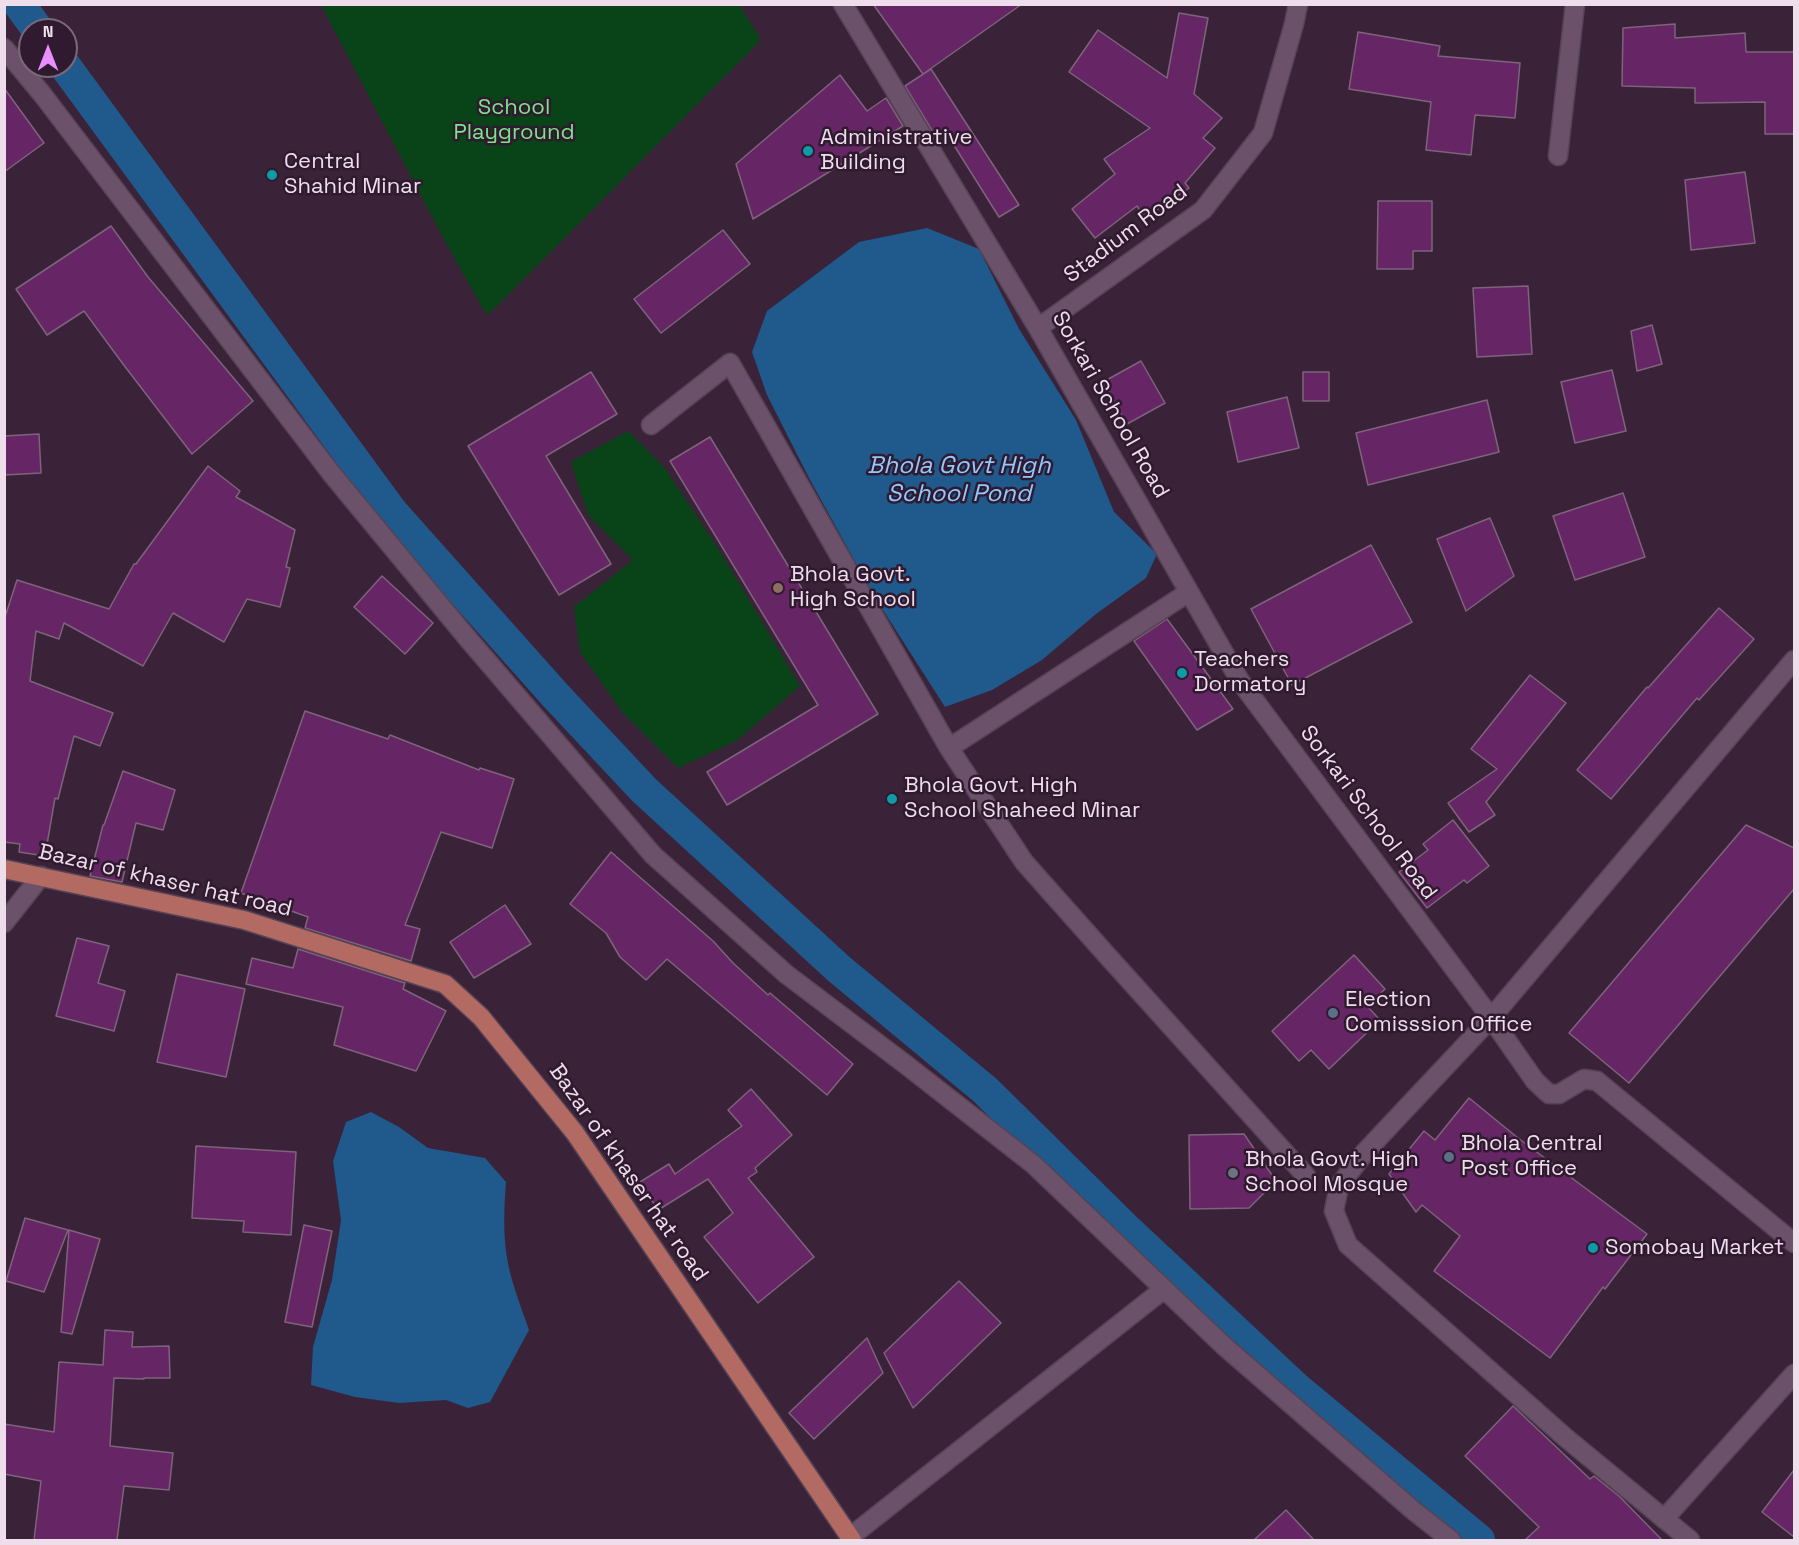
<!DOCTYPE html>
<html>
<head>
<meta charset="utf-8">
<style>
  body { margin:0 }
  #map { position:relative; width:1799px; height:1545px; overflow:hidden; background:#3a2339; font-family:"Space Grotesk",sans-serif }
  canvas { display:block }
  .frame { position:absolute; inset:0; border:6px solid #eedeec; pointer-events:none }
  .north { position:absolute; left:18px; top:18px; width:60px; height:60px; box-sizing:border-box; background:#301a2f; border:2px solid #7c687b; border-radius:50%; rotate:0deg; font-size:16px; font-weight:700; line-height:24px; text-align:center; color:#eedeec }
  .north::after { content:''; display:block; margin:auto; width:21px; height:27px; background:#ea8dfd; clip-path:polygon(50% 0,100% 100%,50% 72%,0 100%) }
</style>
</head>
<body>
<div id="map">
<canvas width="1799" height="1545"></canvas>
<div class="frame"></div>
<div class="north">N</div>
</div>
<script>
const ctx = document.querySelector('canvas').getContext('2d');
ctx.lineJoin = 'round';
function fill(path, color) {
  ctx.fillStyle = color;
  ctx.fill(path, 'evenodd');
}
function trace(path, color, width, dash) {
  ctx.strokeStyle = color;
  ctx.lineWidth = width;
  ctx.lineCap = dash ? 'butt' : 'round';
  ctx.setLineDash(dash || []);
  ctx.stroke(path);
}
function drawText(font, color, halo, rows, align = 'center') {
  ctx.font = font + ' "Space Grotesk",sans-serif';
  ctx.lineWidth = 5;
  ctx.setLineDash([]);
  ctx.textBaseline = 'middle';
  ctx.strokeStyle = halo;
  ctx.fillStyle = color;
  for (const [text, x, y, turn = 0] of rows) {
    ctx.save();
    ctx.translate(x, y);
    ctx.rotate((+turn || 0) * Math.PI / 180);
    ctx.textAlign = isNaN(turn) ? turn : align;
    if (halo) ctx.strokeText(text, 0, 0);
    ctx.fillText(text, 0, 0);
    ctx.restore();
  }
}
const green = new Path2D(`
  M 321,5 L 739,5 L 759,36 L 759,42 L 752,49 L 494,309 L 486,314 L 446,243 Z
  M 628,431 L 664,467 L 721,553 L 800,686 L 736,741 L 678,768 L 622,712 L 580,652 L 574,607 L 633,560 L 588,515 L 571,462 Z`);
const water = new Path2D(`
  M 927,228 L 979,249 L 1019,329 L 1076,420 L 1114,512 L 1157,554 L 1146,578 L 1096,614 L 1042,660 L 992,690 L 945,707 L 874,596 L 809,478 L 767,395 L 752,352 L 767,311 L 859,242 Z
  M 371,1112 L 399,1127 L 428,1148 L 485,1158 L 506,1182 C 504,1208 503,1233 507,1258 C 511,1282 521,1307 529,1330 L 490,1402 L 468,1408 L 446,1400 L 399,1403 L 355,1397 L 311,1385 L 313,1347 L 332,1280 L 341,1220 L 333,1161 L 346,1122 Z`);
const canal = new Path2D(`
  M 19,4 L 38,30
  M 65,66 L 392,512 L 555,695 L 644,790 L 839,969 L 985,1090 L 1125,1228 L 1295,1387 L 1479,1540`);
const building = new Path2D(`
  M 873,4 L 1022,4 L 923,74 Z
  M 1179,13 L 1208,18 L 1194,94 L 1222,118 L 1203,138 L 1215,148 L 1185,183 L 1189,188 L 1145,218 L 1137,206 L 1095,238 L 1072,209 L 1115,174 L 1104,159 L 1150,128 L 1069,72 L 1098,30 L 1167,78 Z
  M 1675,24 L 1675,38 L 1745,33 L 1746,52 L 1794,52 L 1794,134 L 1765,134 L 1765,102 L 1695,103 L 1695,88 L 1622,86 L 1623,28 Z
  M 1358,32 L 1440,46 L 1438,56 L 1520,63 L 1515,118 L 1475,115 L 1471,155 L 1426,150 L 1431,102 L 1349,89 Z
  M 931,69 L 1019,205 L 999,217 L 945,131 L 936,137 L 905,86 Z
  M 840,75 L 867,111 L 886,98 L 903,126 L 753,219 L 736,164 Z
  M 4,88 L 44,143 L 4,172 Z
  M 1745,172 L 1755,243 L 1691,250 L 1685,180 Z
  M 1378,201 L 1432,201 L 1432,251 L 1413,251 L 1413,269 L 1377,269 Z
  M 111,226 L 148,277 L 253,401 L 192,454 L 123,364 L 84,311 L 47,335 L 16,289 Z
  M 723,230 L 750,264 L 661,333 L 634,299 Z
  M 1528,286 L 1532,354 L 1477,357 L 1473,288 Z
  M 1652,325 L 1662,364 L 1637,371 L 1631,331 Z
  M 1141,361 L 1165,403 L 1127,424 L 1103,382 Z
  M 1612,370 L 1626,431 L 1575,443 L 1561,382 Z
  M 591,372 L 617,414 L 546,456 L 611,564 L 559,595 L 468,446 Z
  M 1303,372 L 1329,372 L 1329,401 L 1303,401 Z
  M 1287,397 L 1299,448 L 1238,462 L 1227,412 Z
  M 1487,400 L 1499,452 L 1368,485 L 1356,433 Z
  M 39,434 L 41,473 L 4,475 L 4,436 Z
  M 710,437 L 878,714 L 727,805 L 707,772 L 818,705 L 670,461 Z
  M 208,466 L 240,491 L 236,497 L 295,530 L 286,567 L 290,568 L 280,607 L 247,599 L 224,642 L 173,613 L 143,666 L 64,623 L 59,639 L 36,631 L 30,681 L 113,713 L 100,746 L 74,736 L 58,799 L 55,798 L 45,856 L 19,852 L 20,844 L 4,842 L 4,620 L 17,580 L 109,609 L 134,564 L 136,564 Z
  M 1623,493 L 1645,557 L 1575,580 L 1553,516 Z
  M 1490,518 L 1514,576 L 1466,611 L 1437,539 Z
  M 1371,545 L 1412,622 L 1292,685 L 1251,609 Z
  M 382,576 L 433,623 L 405,654 L 354,607 Z
  M 1719,608 L 1754,639 L 1699,700 L 1697,698 L 1611,799 L 1577,770 L 1647,687 L 1648,688 Z
  M 1167,619 L 1233,709 L 1197,730 L 1134,641 Z
  M 1530,675 L 1566,703 L 1486,802 L 1495,815 L 1469,832 L 1448,803 L 1497,769 L 1471,749 Z
  M 305,711 L 388,739 L 390,735 L 479,770 L 480,768 L 514,779 L 492,848 L 441,832 L 405,925 L 420,929 L 411,961 L 305,928 L 308,917 L 241,893 Z
  M 123,771 L 175,790 L 163,830 L 136,823 L 122,882 L 90,876 L 103,825 L 104,825 Z
  M 1453,820 L 1489,866 L 1467,883 L 1464,880 L 1427,908 L 1399,872 L 1428,850 L 1423,844 Z
  M 1746,825 L 1794,848 L 1794,889 L 1629,1083 L 1569,1033 Z
  M 611,852 L 713,941 L 733,963 L 768,995 L 770,993 L 853,1064 L 827,1095 L 667,959 L 646,980 L 620,957 L 606,933 L 570,904 Z
  M 505,905 L 531,944 L 474,978 L 450,942 Z
  M 77,938 L 109,946 L 98,983 L 125,991 L 114,1031 L 56,1016 Z
  M 298,949 L 405,983 L 403,989 L 446,1011 L 416,1071 L 334,1045 L 343,1007 L 246,984 L 252,958 L 293,968 Z
  M 1354,955 L 1385,989 L 1367,1006 L 1380,1020 L 1329,1069 L 1311,1050 L 1299,1061 L 1272,1031 Z
  M 177,974 L 245,989 L 226,1077 L 157,1062 Z
  M 751,1089 L 792,1135 L 755,1168 L 757,1172 L 748,1178 L 814,1257 L 758,1303 L 704,1237 L 733,1213 L 708,1179 L 658,1210 L 640,1182 L 669,1164 L 675,1174 L 742,1126 L 728,1110 Z
  M 1469,1098 L 1518,1138 L 1647,1234 L 1605,1289 L 1603,1287 L 1550,1358 L 1434,1271 L 1460,1236 L 1422,1205 L 1416,1212 L 1389,1174 L 1424,1131 L 1435,1140 Z
  M 1244,1134 L 1276,1181 L 1249,1208 L 1190,1209 L 1189,1135 Z
  M 196,1146 L 296,1152 L 291,1235 L 243,1232 L 244,1221 L 192,1218 Z
  M 25,1218 L 68,1230 L 44,1292 L 6,1281 Z
  M 304,1225 L 332,1231 L 312,1327 L 285,1322 Z
  M 69,1230 L 100,1239 L 72,1334 L 61,1332 Z
  M 959,1281 L 1001,1323 L 913,1408 L 884,1353 Z
  M 105,1330 L 133,1332 L 132,1347 L 169,1346 L 170,1378 L 144,1378 L 144,1379 L 114,1378 L 110,1446 L 173,1453 L 169,1490 L 124,1486 L 117,1540 L 34,1540 L 41,1481 L 4,1474 L 4,1424 L 54,1432 L 59,1362 L 103,1365 Z
  M 867,1338 L 883,1373 L 814,1439 L 789,1413 Z
  M 1513,1406 L 1590,1479 L 1594,1476 L 1620,1497 L 1662,1540 L 1525,1540 L 1539,1527 L 1465,1456 Z
  M 1794,1470 L 1794,1537 L 1762,1512 Z
  M 1286,1510 L 1314,1540 L 1254,1540 Z`);
const minor = new Path2D(`
  M 843,4 L 1038,328 L 1240,681 L 1491,1018 L 1535,1081 L 1549,1094 L 1559,1094 L 1584,1079 L 1597,1081 L 1794,1243
  M 4,48 L 42,94 L 331,473 L 469,640 L 653,855 L 786,974 L 905,1064 L 1033,1164 L 1223,1345 L 1414,1511 L 1451,1540
  M 1558,156 L 1575,4
  M 1038,328 L 1203,210 L 1263,133 L 1294,24 L 1298,4
  M 651,425 L 730,363 L 949,748 L 1189,592
  M 949,748 L 1024,862 L 1104,952 L 1306,1176
  M 4,923 L 41,876
  M 1664,1519 L 1794,1374
  M 850,1537 L 1164,1289
  M 1690,1540 L 1566,1438 L 1348,1245 L 1334,1211 L 1339,1186 L 1365,1152 L 1491,1018 L 1794,660`);
const major = new Path2D(`
  M 4,869 L 244,920 L 445,984 L 481,1017 L 575,1133 L 852,1540`);
const markers = [
  [808,151,6,"#0f9aa8"],
  [272,175,6,"#0f9aa8"],
  [778,588,6,"#8d6e63"],
  [1182,673,6,"#0f9aa8"],
  [892,799,6,"#0f9aa8"],
  [1333,1013,6,"#5c6f8a"],
  [1449,1157,6,"#5c6f8a"],
  [1233,1173,6,"#6b7280"],
  [1593,1248,6,"#0f9aa8"]
];
const parkNames = [
  ["School",514,108],
  ["Playground",514,133]
];
const poiNames = [
  ["Administrative",820,138],
  ["Building",820,163],
  ["Central",284,162],
  ["Shahid Minar",284,187],
  ["Bhola Govt.",790,575],
  ["High School",790,600],
  ["Teachers",1194,660],
  ["Dormatory",1194,685],
  ["Bhola Govt. High",904,786],
  ["School Shaheed Minar",904,811],
  ["Election",1345,1000],
  ["Comisssion Office",1345,1025],
  ["Bhola Central",1461,1144],
  ["Post Office",1461,1169],
  ["Bhola Govt. High",1245,1160],
  ["School Mosque",1245,1185],
  ["Somobay Market",1605,1248]
];
const streetNames = [
  ["Stadium Road",1126,234,-37],
  ["Sorkari School Road",1110,405,60],
  ["Sorkari School Road",1368,813,53],
  ["Bazar of khaser hat road",165,881,13],
  ["Bazar of khaser hat road",628,1173,55]
];
const waterNames = [
  ["Bhola Govt High",959,466],
  ["School Pond",959,494]
];
fill(green, '#084417');
fill(water, '#20598b');
trace(canal, '#20598b', 32);
fill(building, '#662564');
trace(building, '#7e637c', 1.5);
trace(minor, '#564355', 21);
trace(major, '#564355', 21);
trace(minor, '#6b5169', 18);
trace(major, '#b26a62', 18);
for (const [x, y, r, color] of markers) {
  const dot = new Path2D();
  dot.arc(x, y, r, 0, 2 * Math.PI);
  ctx.fillStyle = color;
  ctx.fill(dot);
  trace(dot, '#301a2f', 2);
}
drawText('22px', '#7ee38b', '#301a2f', parkNames);
drawText('22px', '#eedeec', '#301a2f', poiNames, 'left');
drawText('22px', '#eedeec', '#301a2f', streetNames);
drawText('italic 24px', '#92c8fc', '#301a2f', waterNames);
</script>
</body>
</html>
